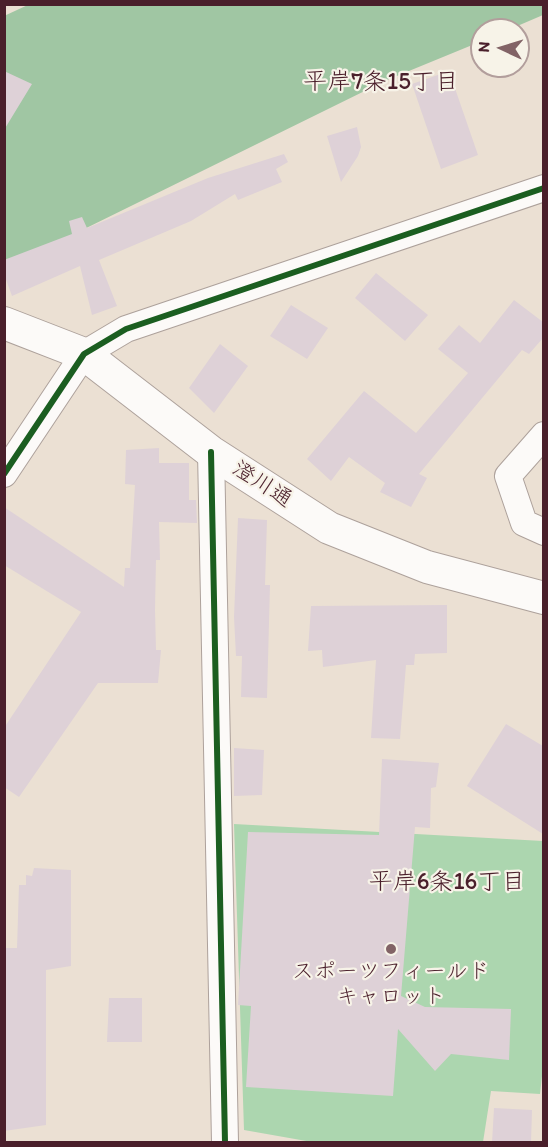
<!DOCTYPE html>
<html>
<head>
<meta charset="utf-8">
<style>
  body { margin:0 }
  #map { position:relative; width:548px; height:1147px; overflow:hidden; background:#ebe0d3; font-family:Itim,sans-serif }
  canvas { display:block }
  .frame { position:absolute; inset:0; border:6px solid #4a1f2b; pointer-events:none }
  .north { position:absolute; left:470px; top:18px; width:60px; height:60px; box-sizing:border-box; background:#f7f3e8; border:2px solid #b29e9c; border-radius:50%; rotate:274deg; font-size:16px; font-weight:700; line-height:24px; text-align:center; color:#4a1f2b }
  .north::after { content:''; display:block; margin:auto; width:21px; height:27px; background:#826366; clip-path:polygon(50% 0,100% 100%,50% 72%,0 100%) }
</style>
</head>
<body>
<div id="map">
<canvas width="548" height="1147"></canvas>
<div class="frame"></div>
<div class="north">N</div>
</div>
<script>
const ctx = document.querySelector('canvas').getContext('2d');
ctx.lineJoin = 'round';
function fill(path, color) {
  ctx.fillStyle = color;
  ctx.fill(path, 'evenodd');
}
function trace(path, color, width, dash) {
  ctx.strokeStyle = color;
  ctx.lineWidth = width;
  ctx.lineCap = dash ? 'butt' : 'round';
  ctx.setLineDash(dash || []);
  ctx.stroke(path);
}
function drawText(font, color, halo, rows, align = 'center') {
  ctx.font = font + ' Itim,"Klee One",sans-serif';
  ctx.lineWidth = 4.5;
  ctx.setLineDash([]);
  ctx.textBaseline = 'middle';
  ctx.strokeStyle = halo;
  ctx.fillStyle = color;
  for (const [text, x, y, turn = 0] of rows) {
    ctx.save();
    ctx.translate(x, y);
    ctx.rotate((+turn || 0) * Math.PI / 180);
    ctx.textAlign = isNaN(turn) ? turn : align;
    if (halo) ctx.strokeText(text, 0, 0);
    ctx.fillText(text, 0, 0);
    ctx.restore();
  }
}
const green = new Path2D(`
  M 234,824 L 543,841 L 544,1058 L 540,1094 L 491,1091 L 483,1142 L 312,1142 L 244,1130 Z`);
const forest = new Path2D(`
  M 30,4 L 544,5 L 543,15 L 508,30 L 482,30 L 482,41 L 387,80 L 5,268 L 4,16 Z`);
const building = new Path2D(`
  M 4,71 L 32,84 L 4,130 Z
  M 449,71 L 478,155 L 441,169 L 412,84 Z
  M 357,127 L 361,147 L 358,156 L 341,182 L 327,136 Z
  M 284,154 L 288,162 L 276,169 L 282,182 L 238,200 L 235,194 L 191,221 L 99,260 L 117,306 L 92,315 L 80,266 L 12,296 L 4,274 L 4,260 L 72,234 L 69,221 L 82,217 L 87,228 L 208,178 Z
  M 376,273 L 428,315 L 405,341 L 355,298 Z
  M 514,300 L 543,322 L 543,338 L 529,354 L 522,350 L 419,474 L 427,478 L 411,507 L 380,492 L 385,483 L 349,457 L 331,481 L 307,459 L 364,391 L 416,433 L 468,373 L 438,349 L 459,325 L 480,343 Z
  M 291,305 L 328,328 L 307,359 L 270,336 Z
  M 220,344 L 248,366 L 214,413 L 189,388 Z
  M 159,448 L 159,463 L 189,463 L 189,500 L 196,500 L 197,523 L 159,522 L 160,560 L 156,560 L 155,610 L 156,650 L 161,650 L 158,683 L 98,683 L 19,797 L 4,787 L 4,728 L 81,612 L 4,565 L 4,507 L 124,587 L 125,568 L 130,568 L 135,485 L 125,484 L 126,450 Z
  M 238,518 L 267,520 L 265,585 L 270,585 L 267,698 L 241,697 L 242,656 L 236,656 L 234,617 Z
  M 447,605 L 447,653 L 415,654 L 414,665 L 406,665 L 400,739 L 371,738 L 376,660 L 323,667 L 322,650 L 308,651 L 311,606 Z
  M 506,724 L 543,746 L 543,834 L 467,786 Z
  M 234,748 L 264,750 L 262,795 L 234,796 Z
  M 382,759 L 439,763 L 436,787 L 431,788 L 430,828 L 415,827 L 401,996 L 425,1007 L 511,1009 L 509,1060 L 451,1054 L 435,1071 L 398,1029 L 393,1096 L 246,1087 L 251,1006 L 238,1005 L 248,832 L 379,835 Z
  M 34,868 L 71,870 L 71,966 L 46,970 L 46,1125 L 4,1131 L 4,948 L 17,948 L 19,885 L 26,885 L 26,875 L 32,876 Z
  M 109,998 L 142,998 L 142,1042 L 107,1042 Z
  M 494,1108 L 532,1110 L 531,1143 L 492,1143 Z`);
const minor = new Path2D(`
  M 544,435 L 508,476 L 524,523 L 544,532
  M 211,452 L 225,1142
  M 4,474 L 84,354 L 126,329 L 544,188`);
const tertiary = new Path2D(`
  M 4,323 L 84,354 L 211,452 L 329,528 L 427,567 L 544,598`);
const cycleway = new Path2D(`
  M 211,452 L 225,1142
  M 4,474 L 84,354 L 126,329 L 544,188`);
const markers = [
  [391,949,6,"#826366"]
];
const streetNames = [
  ["澄川通",262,485,33]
];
const poiNames = [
  ["スポーツフィールド",391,972],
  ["キャロット",391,997]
];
const neighbourhoodNames = [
  ["平岸7条15丁目",381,83],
  ["平岸6条16丁目",447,883]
];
fill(green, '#acd6af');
fill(forest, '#a0c6a3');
fill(building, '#ded1d7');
trace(minor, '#ada19b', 28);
trace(tertiary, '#ada19b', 34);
trace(minor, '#fcfaf8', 26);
trace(tertiary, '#fcfaf8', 32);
trace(cycleway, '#1b5e20', 6);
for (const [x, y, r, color] of markers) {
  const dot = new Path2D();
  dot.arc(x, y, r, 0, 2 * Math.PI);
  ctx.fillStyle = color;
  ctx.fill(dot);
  trace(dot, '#f7f3e8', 2);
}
drawText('22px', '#4a1f2b', '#f7f3e8', streetNames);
drawText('22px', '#4a1f2b', '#f7f3e8', poiNames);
drawText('24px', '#4a1f2b', '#f7f3e8', neighbourhoodNames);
</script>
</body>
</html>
